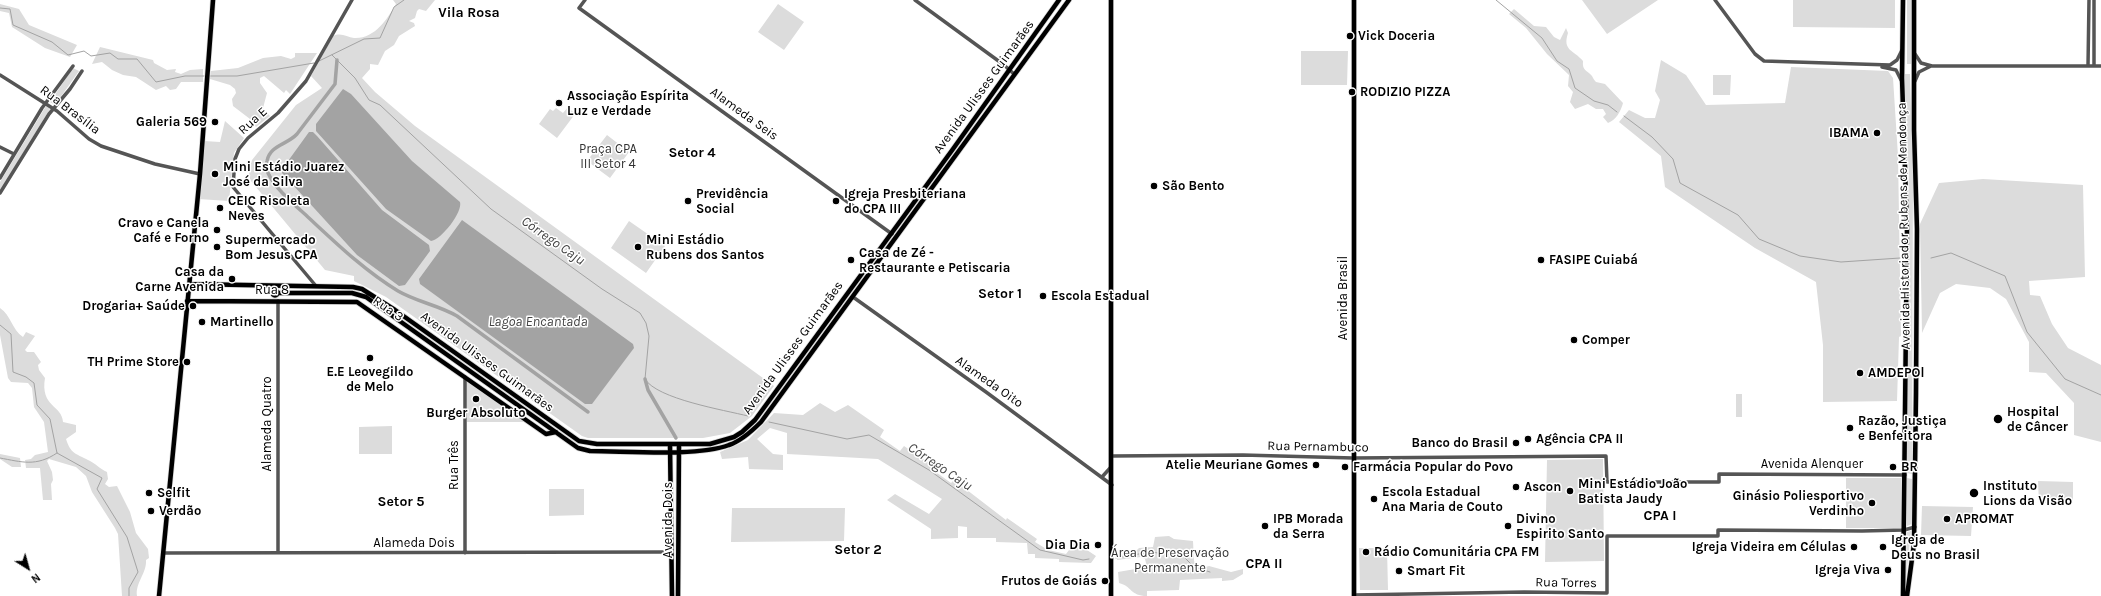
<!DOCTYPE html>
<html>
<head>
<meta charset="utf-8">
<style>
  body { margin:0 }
  #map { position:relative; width:2101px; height:596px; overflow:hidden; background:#fff; font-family:Karla,sans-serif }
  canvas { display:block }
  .north { position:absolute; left:8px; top:548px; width:40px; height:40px; -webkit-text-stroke:3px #fff; paint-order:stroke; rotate:143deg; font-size:11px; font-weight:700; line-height:16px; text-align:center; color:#000 }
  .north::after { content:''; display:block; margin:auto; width:14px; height:18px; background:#000; clip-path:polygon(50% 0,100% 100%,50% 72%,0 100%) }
</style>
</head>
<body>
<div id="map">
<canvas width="2101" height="596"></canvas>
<div class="north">N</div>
</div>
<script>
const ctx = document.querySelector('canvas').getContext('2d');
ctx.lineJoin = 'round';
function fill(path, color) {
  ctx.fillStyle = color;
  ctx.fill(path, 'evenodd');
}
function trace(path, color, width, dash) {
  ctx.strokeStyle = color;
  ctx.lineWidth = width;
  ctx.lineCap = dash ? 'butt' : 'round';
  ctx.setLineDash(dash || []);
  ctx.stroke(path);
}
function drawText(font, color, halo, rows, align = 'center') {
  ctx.font = font + ' Karla,sans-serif';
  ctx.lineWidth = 3;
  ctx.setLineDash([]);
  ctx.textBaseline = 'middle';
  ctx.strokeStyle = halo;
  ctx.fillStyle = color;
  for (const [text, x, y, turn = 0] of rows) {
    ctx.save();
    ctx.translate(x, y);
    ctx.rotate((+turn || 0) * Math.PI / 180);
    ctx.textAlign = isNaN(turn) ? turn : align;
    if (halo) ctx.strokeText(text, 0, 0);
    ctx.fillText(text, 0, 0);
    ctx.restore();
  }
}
const green = new Path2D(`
  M 393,0 L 435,0 L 426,11 L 419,9 L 417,11 L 415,18 L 409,21 L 414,23 L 415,26 L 399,36 L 394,45 L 385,51 L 378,65 L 370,64 L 370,69 L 362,78 L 375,92 L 415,126 L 774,386 L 752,416 L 730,433 L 703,438 L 588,438 L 582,436 L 386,297 L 354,281 L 354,276 L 325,270 L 251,181 C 248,174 249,168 252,160 L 296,105 L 322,88 L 311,76 L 333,36 C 341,32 347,37 354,38 C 375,39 387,19 396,4 Z
  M 1582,0 L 1658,0 L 1607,34 Z
  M 1793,0 L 1895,0 L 1895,28 L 1793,27 Z
  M 1907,0 L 1911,0 L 1911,64 L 1907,64 Z
  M 0,4 L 19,9 L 29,25 L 77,45 L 70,57 L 45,48 L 12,27 L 9,13 L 0,11 Z
  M 778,4 L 804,22 L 784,50 L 758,32 Z
  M 1514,9 L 1534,26 L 1546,27 L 1554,37 L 1560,40 L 1566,28 L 1568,33 C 1562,51 1574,50 1583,61 C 1582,71 1587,70 1592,76 C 1593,78 1594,80 1596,82 L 1605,84 L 1623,103 C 1621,111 1616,120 1608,123 L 1603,117 L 1606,114 L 1603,109 L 1596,109 L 1588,104 L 1575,109 L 1570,102 L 1573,92 L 1568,86 L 1569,75 L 1547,54 L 1526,28 L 1509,14 Z
  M 100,47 L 153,60 L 154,63 L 167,70 L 176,69 L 175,72 L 181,74 L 190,70 L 203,69 L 203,82 L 181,82 L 176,89 L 170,90 L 166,86 L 156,90 L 136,77 L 123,75 L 112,70 L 102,62 L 92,64 Z
  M 1301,51 L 1348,51 L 1347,85 L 1301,85 Z
  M 295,53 L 317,53 L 290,94 L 286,90 L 284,93 L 264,76 L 260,78 L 260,83 L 267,93 L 263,108 L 270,116 L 256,127 L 250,119 L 233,106 L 232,99 L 236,93 L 235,89 L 230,85 L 210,79 L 211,71 L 238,68 L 263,58 L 281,56 L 291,59 L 295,57 Z
  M 1661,60 L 1686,75 L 1706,105 L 1785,103 L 1791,67 L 1888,71 L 1893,78 L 1898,156 L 1901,336 L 1899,337 L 1897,401 L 1823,402 L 1823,345 L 1816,282 L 1755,248 L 1665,187 L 1661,156 L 1619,122 L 1629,110 L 1645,118 L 1655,118 L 1660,100 L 1655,91 Z
  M 73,68 L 79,71 L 55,105 L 50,102 Z
  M 1904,74 L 1910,74 L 1913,179 L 1912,474 L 1907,473 L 1909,178 Z
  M 1713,75 L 1731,75 L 1730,95 L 1713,95 Z
  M 46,106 L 50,109 L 0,191 L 0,182 Z
  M 568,107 L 575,114 L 557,138 L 539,124 L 550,109 L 553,111 L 556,108 L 563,113 Z
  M 225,121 L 244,138 L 234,153 L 229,201 L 198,199 L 204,141 L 220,142 Z
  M 607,135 L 629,152 L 610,178 L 587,161 Z
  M 1983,179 L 2083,185 L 2085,277 L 2029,281 L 2030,295 L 2040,296 L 2052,324 L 2068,348 L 2101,365 L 2101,442 L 2074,435 L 2074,403 L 2046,373 L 2029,372 L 2029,342 L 2006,299 L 1990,288 L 1956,284 L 1940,293 L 1922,333 L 1920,224 L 1939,183 Z
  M 629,221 L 665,246 L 646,273 L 611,248 Z
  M 0,308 C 11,315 12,330 23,337 L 26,332 L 35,336 L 25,350 L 27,352 L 34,352 L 41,362 L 38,365 L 39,370 L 45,378 C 40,407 62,405 63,422 L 76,425 L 76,432 L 66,439 C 71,454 75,453 88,460 C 95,463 100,469 107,472 L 108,479 L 105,484 L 109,487 L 117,486 L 130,512 L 136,533 L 148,549 L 149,558 L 146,560 C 147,573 135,583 137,596 L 122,596 L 118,534 L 115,528 L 92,492 L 86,476 L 76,467 L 49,459 L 47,461 L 52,472 L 53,480 L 51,484 L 52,500 L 43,500 L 40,468 L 26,468 L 25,460 L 31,459 L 35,455 L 48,452 L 44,422 L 34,407 L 32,388 L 28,383 L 11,382 L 8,378 L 0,335 Z
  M 466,380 L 527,422 L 467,422 Z
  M 1736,394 L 1742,394 L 1742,417 L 1736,417 Z
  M 820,403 L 835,412 L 848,405 L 884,430 L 880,437 L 900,451 L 904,446 L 935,467 L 933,470 L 951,483 L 954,480 L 1006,520 L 1007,518 L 1037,539 L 1035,542 L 1048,550 L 1066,554 L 1075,542 L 1096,556 L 1091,563 L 1059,562 L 1059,559 L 1035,558 L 1035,554 L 1028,554 L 1027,543 L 996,542 L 996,538 L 967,538 L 967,527 L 958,526 L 958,538 L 931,539 L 931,529 L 887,500 L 895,494 L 929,514 L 942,499 L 878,459 L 787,454 L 787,433 L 770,428 L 757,439 L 773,454 L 783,455 L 783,470 L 749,469 L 748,457 L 722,459 L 720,452 L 748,440 L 774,413 L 803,415 Z
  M 392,426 L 392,454 L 359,454 L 359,427 Z
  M 0,454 L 20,458 L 21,467 L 12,467 L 0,459 Z
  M 1603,459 L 1604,561 L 1545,562 L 1547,460 Z
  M 1846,478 L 1901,478 L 1901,528 L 1846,528 Z
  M 1907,478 L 1912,479 L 1912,524 L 1907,526 Z
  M 2038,481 L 2073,482 L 2073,503 L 2039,503 Z
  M 549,489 L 584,489 L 584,515 L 549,516 Z
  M 1922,506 L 1973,507 L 1971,536 L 1921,535 Z
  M 732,508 L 845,508 L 844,541 L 731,542 Z
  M 1911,531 L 1906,578 L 1907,532 Z
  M 1169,536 L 1174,539 L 1193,541 L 1194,561 L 1197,566 L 1202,568 L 1209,566 L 1231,572 L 1243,569 L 1243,574 L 1233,580 L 1222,581 L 1222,578 L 1180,580 L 1179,590 L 1147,591 L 1147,596 C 1130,596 1132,586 1119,583 L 1118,572 L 1147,567 L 1145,559 L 1141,557 L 1117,560 L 1118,555 L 1134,553 L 1139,548 L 1153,547 L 1155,537 Z
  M 1359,548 L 1387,548 L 1388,590 L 1360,590 Z`);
const water = new Path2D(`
  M 343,89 L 351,94 L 412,161 L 460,202 C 463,212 441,240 431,241 L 386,209 L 316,131 L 316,124 Z
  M 309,132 L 313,132 L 317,136 L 382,210 L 429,245 L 430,251 L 405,285 L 399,286 L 357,255 L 282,173 L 283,168 Z
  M 462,220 L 633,344 L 634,348 L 592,404 L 585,404 L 420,284 L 419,279 Z`);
const stream = new Path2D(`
  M 1496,0 L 1542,38 L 1557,61 L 1569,69 L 1575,88 L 1594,101 L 1608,105 L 1617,112
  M 0,8 L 10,9 L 13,25 L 52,42 L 68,55 L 84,51 L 91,56 L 110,53 L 118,59 L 137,59 L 156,82 L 185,76 L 205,76
  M 332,55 L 355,78 L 369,100 L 380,105 L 491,209 L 602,289 L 640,313 L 646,323 L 649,336 L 645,379 C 657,399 724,410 748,416
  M 319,61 L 364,39 L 380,38 L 394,7 L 404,0
  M 208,76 L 237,76 L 314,63
  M 1624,116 L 1652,137 L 1673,159 L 1680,183 L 1738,215 L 1759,239 L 1800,256 L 1841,262 L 1900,258
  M 1931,258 L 1951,253 L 2005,276 L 2027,332 L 2065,379 L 2101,395
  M 0,325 L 11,334 L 13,372 L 26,377 L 34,383 L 37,405 L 50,419 L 57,453 L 102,478 L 97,489 L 127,537 L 138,572 L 129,588 L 129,596
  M 769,422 L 847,439 L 869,435 L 929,470 L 1040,550 L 1083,560 L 1089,559
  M 0,458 C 22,462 36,467 57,453
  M 1116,558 L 1150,552 L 1183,556 L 1194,567 L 1210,572`);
const canal = new Path2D(`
  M 337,60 L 335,84 L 297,134 C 287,145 270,145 267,161 C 266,164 266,170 268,173 C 276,190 295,205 309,218 C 337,244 365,271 398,291 C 417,302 438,305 457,316 L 588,412
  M 645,379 L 648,390 L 676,438`);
const minor = new Path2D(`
  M 585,0 L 579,8 L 892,234
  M 915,0 L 1004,65 L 1014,74
  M 1715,0 L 1755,54 L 1764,61 L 1890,65 L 1897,60 L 1902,50
  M 2094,0 L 2094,66
  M 1915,54 L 1921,63 L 1932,66 L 2101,66
  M 2088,66 L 2089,0
  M 1882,67 L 1896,70 L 1901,80
  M 0,75 L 57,111 L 89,139 L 101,146 L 155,164 L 200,174
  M 1915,81 L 1919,72 L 1931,66
  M 0,147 L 14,154
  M 0,178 L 42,108 L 73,66
  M 0,193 L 49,114 L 70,89 L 82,71
  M 316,286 L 233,187 L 235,159 L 239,149 L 248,138 L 278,113 L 306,81 L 352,0
  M 853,297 L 986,392 L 1112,485
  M 278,301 L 278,553
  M 465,377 L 465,553
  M 1112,456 L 1243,455 L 1353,458 L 1606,456 L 1607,482 L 1719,482 L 1719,474 L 1905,475
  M 1102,477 L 1111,467
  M 163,553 L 664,552
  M 1354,595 L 1524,592 L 1607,593 L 1607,536 L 1718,536 L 1718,530 L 1862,531 L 1904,530 L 1915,527`);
const major = new Path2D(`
  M 1903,0 L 1902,78 L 1907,229 L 1903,596
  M 189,284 L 353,287 L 362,289 L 395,310 L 579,441 L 597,444 L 710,444 L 734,437 L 742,432 L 755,420 L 953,149 L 1059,0
  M272.5 293a2.5 2.5 0 1 1 5 0a2.5 2.5 0 1 1-5 0Z
  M 278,293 L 352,293 L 366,297 L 578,448 L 590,451 C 627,451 697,457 729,445 C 741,441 752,431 761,422 L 1069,0
  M 187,301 L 357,302 L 546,434 L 556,432
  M 670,444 L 672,596
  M 159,596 L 200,174 L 213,0
  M 678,596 L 679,444
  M 1111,596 L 1111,0
  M 1354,596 L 1354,0
  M 1907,596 L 1914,544 L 1916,393 L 1917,229 L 1914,130 L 1914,0`);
const markers = [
  [1350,36,4,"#000"],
  [1352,92,4,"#000"],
  [559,103,4,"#000"],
  [215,122,4,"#000"],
  [1877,133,4,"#000"],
  [215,174,4,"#000"],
  [1154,186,4,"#000"],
  [688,201,4,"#000"],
  [836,201,4,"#000"],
  [220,208,4,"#000"],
  [217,230,4,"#000"],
  [217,247,4,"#000"],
  [638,247,4,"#000"],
  [851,260,4,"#000"],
  [1541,260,4,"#000"],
  [232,279,4,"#000"],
  [1043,296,4,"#000"],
  [193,306,4,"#000"],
  [202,322,4,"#000"],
  [1574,340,4,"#000"],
  [370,358,4,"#000"],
  [187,362,4,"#000"],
  [1860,373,4,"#000"],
  [476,399,4,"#000"],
  [1998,419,5,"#000"],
  [1850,428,4,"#000"],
  [1528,439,4,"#000"],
  [1516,443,4,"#000"],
  [1316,465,4,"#000"],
  [1345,467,4,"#000"],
  [1893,467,4,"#000"],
  [1516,487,4,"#000"],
  [1570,491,4,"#000"],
  [149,493,4,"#000"],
  [1974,493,5,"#000"],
  [1374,499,4,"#000"],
  [1872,503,4,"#000"],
  [151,511,4,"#000"],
  [1947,519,4,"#000"],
  [1265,526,4,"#000"],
  [1508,526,4,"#000"],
  [1098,545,4,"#000"],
  [1854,547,4,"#000"],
  [1883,547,4,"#000"],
  [1366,552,4,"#000"],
  [1888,570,4,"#000"],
  [1399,571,4,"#000"],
  [1105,581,4,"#000"]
];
const poiNames = [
  ["Vick Doceria",1358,36],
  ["RODIZIO PIZZA",1360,92],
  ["Associação Espírita",567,96],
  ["Luz e Verdade",567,111],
  ["Galeria 569",207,122,"right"],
  ["IBAMA",1869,133,"right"],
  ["Mini Estádio Juarez",223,167],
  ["José da Silva",223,182],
  ["São Bento",1162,186],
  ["Previdência",696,194],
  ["Social",696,209],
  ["Igreja Presbiteriana",844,194],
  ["do CPA III",844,209],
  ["CEIC Risoleta",228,201],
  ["Neves",228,216],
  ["Cravo e Canela",209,223,"right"],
  ["Café e Forno",209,238,"right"],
  ["Supermercado",225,240],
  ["Bom Jesus CPA",225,255],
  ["Mini Estádio",646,240],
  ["Rubens dos Santos",646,255],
  ["Casa de Zé -",859,253],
  ["Restaurante e Petiscaria",859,268],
  ["FASIPE Cuiabá",1549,260],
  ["Casa da",224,272,"right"],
  ["Carne Avenida",224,287,"right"],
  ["Escola Estadual",1051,296],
  ["Drogaria+ Saúde",185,306,"right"],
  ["Martinello",210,322],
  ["Comper",1582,340],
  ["TH Prime Store",179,362,"right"],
  ["E.E Leovegildo",370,372,"center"],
  ["de Melo",370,387,"center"],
  ["AMDEPOl",1868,373],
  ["Hospital",2007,412],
  ["de Câncer",2007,427],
  ["Burger Absoluto",476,413,"center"],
  ["Razão, Justiça",1858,421],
  ["e Benfeitora",1858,436],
  ["Agência CPA II",1536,439],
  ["Banco do Brasil",1508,443,"right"],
  ["Atelie Meuriane Gomes",1308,465,"right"],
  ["Farmácia Popular do Povo",1353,467],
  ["BR",1901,467],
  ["Mini Estádio João",1578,484],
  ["Batista Jaudy",1578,499],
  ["Instituto",1983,486],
  ["Lions da Visão",1983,501],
  ["Ascon",1524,487],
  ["Escola Estadual",1382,492],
  ["Ana Maria de Couto",1382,507],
  ["Selfit",157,493],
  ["Ginásio Poliesportivo",1864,496,"right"],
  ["Verdinho",1864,511,"right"],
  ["Verdão",159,511],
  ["IPB Morada",1273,519],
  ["da Serra",1273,534],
  ["Divino",1516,519],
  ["Espirito Santo",1516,534],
  ["APROMAT",1955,519],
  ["Igreja de",1891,540],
  ["Deus no Brasil",1891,555],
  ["Dia Dia",1090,545,"right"],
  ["Igreja Videira em Células",1846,547,"right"],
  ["Rádio Comunitária CPA FM",1374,552],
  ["Igreja Viva",1880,570,"right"],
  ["Smart Fit",1407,571],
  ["Frutos de Goiás",1097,581,"right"]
];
const streetNames = [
  ["Avenida Ulisses Guimarães",984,87,-54],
  ["Rua Brasília",70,110,37],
  ["Alameda Seis",744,114,36],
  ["Rua E",253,121,-42],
  ["Avenida Historiador Rubens de Mendonça",1904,226,-91],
  ["Rua 8",272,290],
  ["Avenida Brasil",1343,298,-90],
  ["Rua 3",388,309,35],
  ["Avenida Ulisses Guimarães",793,348,-54],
  ["Avenida Ulisses Guimarães",487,362,36],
  ["Alameda Oito",989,382,35],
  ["Alameda Quatro",267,424,-90],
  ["Rua Pernambuco",1318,447,1],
  ["Avenida Alenquer",1812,464],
  ["Rua Três",454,465,-90],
  ["Avenida Dois",668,520,-90],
  ["Alameda Dois",414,543],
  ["Rua Torres",1566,583,1]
];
const parkNames = [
  ["Praça CPA",608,149],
  ["III Setor 4",608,164],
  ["Área de Preservação",1170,553],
  ["Permanente",1170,568]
];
const neighbourhoodNames = [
  ["Vila Rosa",469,13],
  ["Setor 4",692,153],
  ["Setor 1",1000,294],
  ["Setor 5",401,502],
  ["CPA I",1660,516],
  ["Setor 2",858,550],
  ["CPA II",1264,564]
];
const waterNames = [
  ["Córrego Caju",553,241,35],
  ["Lagoa Encantada",538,322],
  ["Córrego Caju",940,467,34]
];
fill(green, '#dcdcdc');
fill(water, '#a3a3a3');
trace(stream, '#a3a3a3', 1);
trace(canal, '#a3a3a3', 3.5);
trace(major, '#dbdbdb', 6);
trace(minor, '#555', 3.5);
trace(major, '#000', 4.5);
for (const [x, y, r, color] of markers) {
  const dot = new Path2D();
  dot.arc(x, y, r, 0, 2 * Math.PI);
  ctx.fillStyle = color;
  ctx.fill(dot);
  trace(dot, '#fff', 1.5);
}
drawText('bold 13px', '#000', '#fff', poiNames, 'left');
drawText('13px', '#000', '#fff', streetNames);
drawText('13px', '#333', '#fff', parkNames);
drawText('bold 14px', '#000', '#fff', neighbourhoodNames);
drawText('italic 14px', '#444', '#fff', waterNames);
</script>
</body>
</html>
